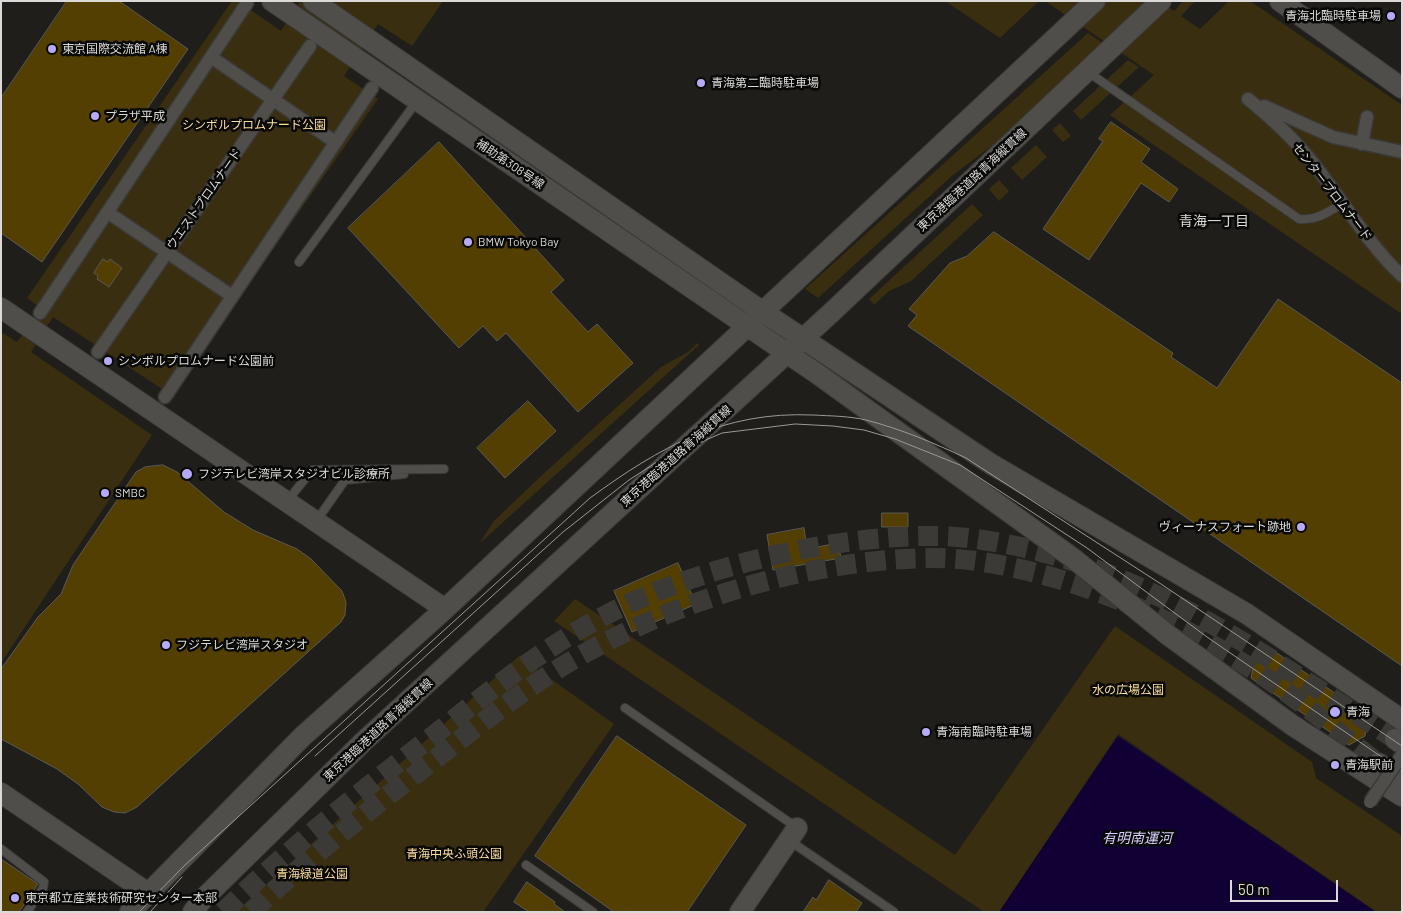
<!DOCTYPE html>
<html>
<head>
<meta charset="utf-8">
<style>
  body { margin:0 }
  #map { position:relative; width:1403px; height:913px; overflow:hidden; background:#1f1e1b; font-family:Barlow,sans-serif }
  canvas { display:block }
  .frame { position:absolute; inset:0; border:2px solid #dbdad8; pointer-events:none }
  .scale { position:absolute; left:1230px; top:880px; width:108px; height:22px; box-sizing:border-box; border:2px solid #dbdad8; border-top:0; padding-left:6px; font-size:15px; line-height:18px; white-space:nowrap; color:#dbdad8; -webkit-text-stroke:4px #080807; paint-order:stroke }
</style>
</head>
<body>
<div id="map">
<canvas width="1403" height="913"></canvas>
<div class="frame"></div>
<div class="scale">50 m</div>
</div>
<script>
const ctx = document.querySelector('canvas').getContext('2d');
ctx.lineJoin = 'round';
function fill(path, color) {
  ctx.fillStyle = color;
  ctx.fill(path, 'evenodd');
}
function trace(path, color, width, dash) {
  ctx.strokeStyle = color;
  ctx.lineWidth = width;
  ctx.lineCap = dash ? 'butt' : 'round';
  ctx.setLineDash(dash || []);
  ctx.stroke(path);
}
function drawText(font, color, halo, rows, align = 'center') {
  ctx.font = font + ' Barlow,"Noto Sans JP",sans-serif';
  ctx.lineWidth = 5;
  ctx.setLineDash([]);
  ctx.textBaseline = 'middle';
  ctx.strokeStyle = halo;
  ctx.fillStyle = color;
  for (const [text, x, y, turn = 0] of rows) {
    ctx.save();
    ctx.translate(x, y);
    ctx.rotate((+turn || 0) * Math.PI / 180);
    ctx.textAlign = isNaN(turn) ? turn : align;
    if (halo) ctx.strokeText(text, 0, 0);
    ctx.fillText(text, 0, 0);
    ctx.restore();
  }
}
const green = new Path2D(`
  M 232,1 L 238,1 L 281,31 L 300,1 L 443,1 L 412,46 L 378,24 L 344,76 L 378,99 L 171,395 L 53,317 L 31,352 L 152,435 L 1,663 L 1,336 L 3,333 L 17,342 L 42,309 L 27,298 Z
  M 945,1 L 1039,1 L 1000,38 Z
  M 1045,1 L 1160,1 L 1174,11 L 1183,1 L 1195,1 L 1181,16 L 1200,29 L 1229,1 L 1250,1 L 1402,105 L 1402,314 L 1110,115 L 1154,75 Z
  M 1088,33 L 1104,44 L 1009,133 L 953,175 L 818,298 L 805,289 Z
  M 1128,60 L 1139,67 L 1081,120 L 1073,111 Z
  M 1060,123 L 1071,136 L 1063,142 L 1052,130 Z
  M 1036,145 L 1047,157 L 1022,180 L 1011,168 Z
  M 999,180 L 1009,191 L 999,201 L 989,189 Z
  M 972,204 L 983,215 L 911,281 L 889,291 L 874,305 L 869,299 Z
  M 697,343 L 699,345 L 479,544 L 494,521 L 541,476 L 661,367 L 688,352 Z
  M 575,599 L 955,855 L 1115,626 L 1312,762 L 1316,778 L 1402,836 L 1402,912 L 1377,912 L 1118,734 L 999,912 L 984,912 L 554,621 Z
  M 519,656 L 614,724 L 483,912 L 236,912 Z`);
const water = new Path2D(`
  M 1118,736 L 1376,912 L 999,912 Z`);
const building = new Path2D(`
  M 67,1 L 119,1 L 188,49 L 42,262 L 1,233 L 1,98 Z
  M 1111,122 L 1150,149 L 1141,162 L 1178,189 L 1169,202 L 1141,183 L 1089,260 L 1043,229 L 1103,141 L 1099,139 Z
  M 439,142 L 564,280 L 551,292 L 588,332 L 597,324 L 633,363 L 578,412 L 506,333 L 497,341 L 483,326 L 459,348 L 348,228 Z
  M 994,232 L 1173,353 L 1171,357 L 1217,388 L 1278,299 L 1402,383 L 1402,666 L 908,326 L 917,315 L 909,309 L 950,263 L 967,256 Z
  M 103,259 L 108,262 L 110,259 L 122,268 L 109,287 L 97,279 L 98,276 L 94,273 Z
  M 528,401 L 556,431 L 505,478 L 477,448 Z
  M 163,465 L 177,472 L 224,512 L 253,530 L 297,549 L 311,559 L 342,591 L 346,602 L 345,615 L 341,622 L 137,807 L 125,813 L 114,812 L 102,807 L 78,784 L 57,769 L 1,739 L 1,669 L 38,617 L 61,594 L 73,565 L 136,472 L 145,467 Z
  M 882,513 L 908,513 L 908,527 L 882,527 Z
  M 804,528 L 807,549 L 838,543 L 841,558 L 773,570 L 767,535 Z
  M 678,563 L 696,604 L 632,632 L 614,591 Z
  M 1271,649 L 1368,716 L 1365,736 L 1349,745 L 1251,678 L 1255,659 Z
  M 617,736 L 746,825 L 687,912 L 614,912 L 535,856 Z
  M 1,859 L 38,884 L 19,912 L 1,912 Z
  M 829,880 L 862,903 L 856,912 L 803,912 L 813,897 L 816,900 Z
  M 527,882 L 555,902 L 554,904 L 565,912 L 529,912 L 514,902 Z`);
const tertiaryTunnel = new Path2D(`
  M 223,912 C 290,848 361,791 434,735 C 488,692 543,648 604,616 C 693,568 833,535 934,536 C 963,536 993,541 1021,547 C 1160,578 1278,664 1395,739
  M 251,912 C 307,860 365,813 425,767 C 471,732 516,694 566,664 C 674,600 808,559 934,558 C 998,558 1082,583 1140,609 C 1177,625 1215,645 1249,667 C 1294,695 1336,731 1378,763`);
const service = new Path2D(`
  M 1088,72 L 1299,219 C 1317,221 1328,212 1343,203
  M 299,262 L 417,101
  M 288,500 L 312,470 L 444,469
  M 317,520 L 345,480 L 404,474
  M 625,708 L 796,827
  M 790,841 L 894,912
  M 1,849 L 44,882 L 43,888 L 27,912
  M 526,865 L 593,912`);
const pedestrian = new Path2D(`
  M 211,57 L 335,142
  M 1248,99 C 1270,117 1291,136 1309,158 C 1341,197 1365,241 1402,276
  M 1264,106 L 1333,137 L 1402,152
  M 1362,144 L 1367,117
  M 107,212 L 232,296
  M 40,313 L 247,3
  M 98,352 L 310,46
  M 165,397 L 372,88`);
const tertiary = new Path2D(`
  M 272,1 L 819,375 L 1074,559 L 1168,635 L 1292,725 L 1402,796
  M 313,1 L 763,312 L 991,464 L 1247,614 L 1402,720
  M 1280,1 L 1402,88
  M 1,308 L 445,609
  M 1395,739 L 1402,744
  M 1378,763 L 1402,779
  M 1,793 L 148,893
  M 130,912 L 303,736 L 445,609 L 1095,1
  M 193,912 L 201,901 L 364,741 L 832,312 L 1161,1
  M 740,912 L 797,828`);
const tram = new Path2D(`
  M 315,756 L 563,532 L 629,480 L 660,460 L 722,433 L 795,424 L 833,426 L 864,430 L 895,439 L 960,465 L 1087,548 L 1207,637 L 1402,771
  M 139,912 L 185,865 L 590,498 C 660,447 723,411 813,415 C 831,416 849,416 866,420 C 901,429 934,443 966,458 L 1161,584 L 1402,746
  M 150,912 L 182,877`);
const pedestrianBridge = new Path2D(`
  M 1370,802 L 1402,755`);
const markers = [
  [1391,16,5,"#b7abf8"],
  [52,49,5,"#b7abf8"],
  [701,83,5,"#b7abf8"],
  [95,116,5,"#b7abf8"],
  [468,242,5,"#b7abf8"],
  [108,361,5,"#b7abf8"],
  [187,474,6,"#b7abf8"],
  [105,493,5,"#b7abf8"],
  [1301,527,5,"#b7abf8"],
  [166,645,5,"#b7abf8"],
  [1335,712,6,"#b7abf8"],
  [926,732,5,"#b7abf8"],
  [1335,765,5,"#b7abf8"],
  [15,898,5,"#b7abf8"]
];
const poiNames = [
  ["青海北臨時駐車場",1381,16,"right"],
  ["東京国際交流館 A棟",62,49],
  ["青海第二臨時駐車場",711,83],
  ["プラザ平成",105,116],
  ["BMW Tokyo Bay",478,242],
  ["シンボルプロムナード公園前",118,361],
  ["フジテレビ湾岸スタジオビル診療所",198,474],
  ["SMBC",115,493],
  ["ヴィーナスフォート跡地",1291,527,"right"],
  ["フジテレビ湾岸スタジオ",176,645],
  ["青海",1346,712],
  ["青海南臨時駐車場",936,732],
  ["青海駅前",1345,765],
  ["東京都立産業技術研究センター本部",25,898]
];
const parkNames = [
  ["シンボルプロムナード公園",254,125],
  ["水の広場公園",1128,690],
  ["青海中央ふ頭公園",454,854],
  ["青海緑道公園",312,874]
];
const streetNames = [
  ["補助第308号線",510,164,34],
  ["東京港臨港道路青海縦貫線",972,180,-43],
  ["センタープロムナード",1332,192,52],
  ["ウエストプロムナード",204,199,-55],
  ["東京港臨港道路青海縦貫線",676,456,-42],
  ["東京港臨港道路青海縦貫線",378,730,-43]
];
const neighbourhoodNames = [
  ["青海一丁目",1214,221]
];
const waterNames = [
  ["有明南運河",1137,838]
];
fill(green, '#3a2e10');
fill(water, '#110034');
fill(building, '#533f02');
trace(building, '#5b5956', 1);
trace(tertiaryTunnel, '#3b3a37', 20, [20, 10]);
trace(service, '#3b3a38', 10);
trace(pedestrian, '#3b3a38', 15);
trace(tertiary, '#3b3a38', 22);
trace(service, '#4f4e4a', 8);
trace(pedestrian, '#4f4e4a', 12);
trace(tertiary, '#4f4e4a', 20);
trace(tram, '#9a9997', 1);
trace(pedestrianBridge, '#3b3a38', 15, []);
trace(pedestrianBridge, '#4f4e4a', 12);
for (const [x, y, r, color] of markers) {
  const dot = new Path2D();
  dot.arc(x, y, r, 0, 2 * Math.PI);
  ctx.fillStyle = color;
  ctx.fill(dot);
  trace(dot, '#080807', 2);
}
drawText('12px', '#dbdad8', '#080807', poiNames, 'left');
drawText('12px', '#fdde99', '#080807', parkNames);
drawText('12px', '#dbdad8', '#080807', streetNames);
drawText('14px', '#dcdad6', '#080807', neighbourhoodNames);
drawText('italic 14px', '#d5d0fd', '#080807', waterNames);
</script>
</body>
</html>
